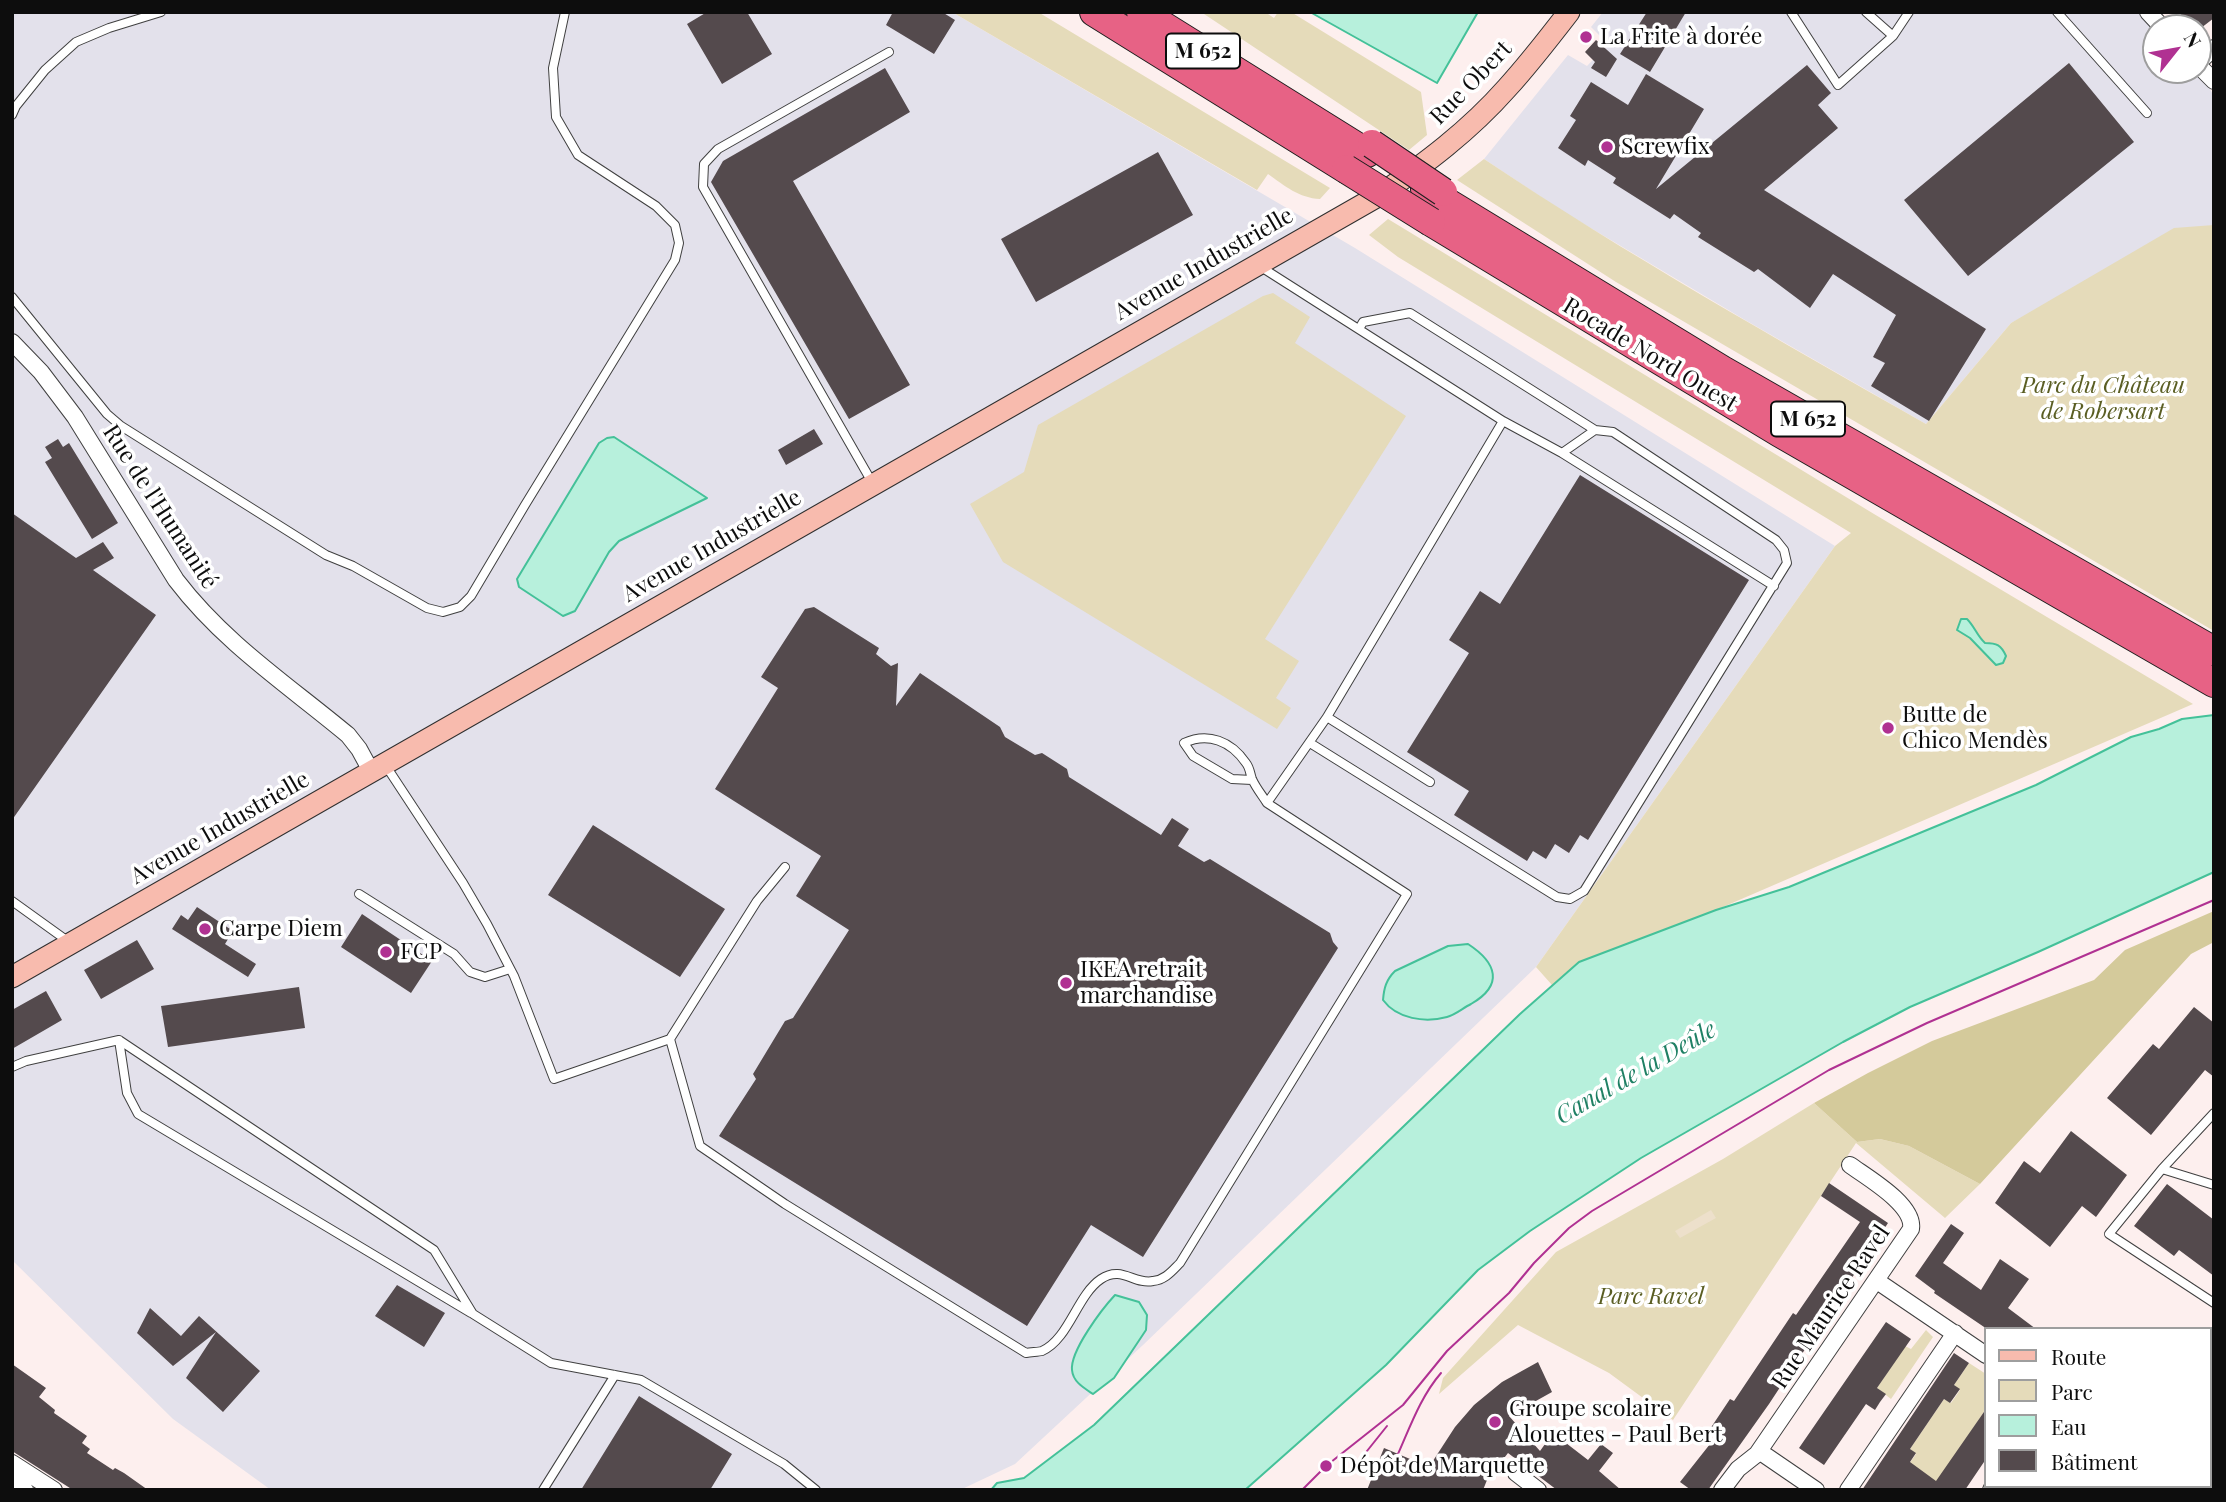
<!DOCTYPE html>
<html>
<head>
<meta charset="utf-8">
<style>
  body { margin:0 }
  #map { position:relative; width:2226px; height:1502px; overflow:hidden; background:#fdefee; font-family:"Playfair Display",serif }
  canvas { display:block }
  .frame { position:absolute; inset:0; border:14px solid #0d0d0d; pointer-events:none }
  .legend { position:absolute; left:1984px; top:1327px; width:228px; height:161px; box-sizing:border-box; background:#fff; border:2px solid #9e9e9e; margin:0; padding:9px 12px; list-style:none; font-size:21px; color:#0d0d0d }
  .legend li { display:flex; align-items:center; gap:14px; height:35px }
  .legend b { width:35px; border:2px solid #9e9e9e }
  .north { position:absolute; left:2142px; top:14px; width:70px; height:70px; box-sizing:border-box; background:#fff; border:2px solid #9e9e9e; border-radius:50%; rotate:59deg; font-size:19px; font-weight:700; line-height:28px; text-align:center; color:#0d0d0d }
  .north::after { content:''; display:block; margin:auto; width:24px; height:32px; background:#b03192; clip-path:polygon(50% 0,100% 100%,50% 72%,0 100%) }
</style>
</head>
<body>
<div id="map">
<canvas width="2226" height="1502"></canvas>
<div class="frame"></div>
<ul class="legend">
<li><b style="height:9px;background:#f8bbae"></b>Route</li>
<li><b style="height:19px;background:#e5dbba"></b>Parc</li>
<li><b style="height:19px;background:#b7f0dc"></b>Eau</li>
<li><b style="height:19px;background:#544a4d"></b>Bâtiment</li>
</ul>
<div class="north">N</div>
</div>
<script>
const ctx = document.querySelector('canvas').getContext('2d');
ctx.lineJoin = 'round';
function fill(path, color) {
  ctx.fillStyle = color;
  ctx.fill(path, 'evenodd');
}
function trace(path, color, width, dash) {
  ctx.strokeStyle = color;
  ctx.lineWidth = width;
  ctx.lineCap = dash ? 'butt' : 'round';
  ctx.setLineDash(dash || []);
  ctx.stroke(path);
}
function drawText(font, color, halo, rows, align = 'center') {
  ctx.font = font + ' "Playfair Display",serif';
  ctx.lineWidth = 7;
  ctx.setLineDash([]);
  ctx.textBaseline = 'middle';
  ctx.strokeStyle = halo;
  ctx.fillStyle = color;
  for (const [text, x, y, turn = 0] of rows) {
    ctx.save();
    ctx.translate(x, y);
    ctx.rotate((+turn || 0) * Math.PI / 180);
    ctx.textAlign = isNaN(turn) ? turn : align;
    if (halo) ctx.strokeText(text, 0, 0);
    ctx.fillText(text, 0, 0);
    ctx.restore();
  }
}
const industrial = new Path2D(`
  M 12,12 L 952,12 L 1355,248 L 1835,546 L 1536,967 L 1143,1345 L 1015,1464 L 960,1490 L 271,1490 L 173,1419 L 12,1260 Z
  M 1603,12 L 2149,12 L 2156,28 L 2156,70 L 2198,70 L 2214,96 L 2214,225 L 2011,323 L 1926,424 L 1745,320 L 1562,211 L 1484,159 L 1568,55 L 1587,66 L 1608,44 L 1591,27 Z`);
const green = new Path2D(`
  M 952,12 L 1038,12 L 1330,188 L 1320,199 C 1299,198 1285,186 1268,174 L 1257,190 Z
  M 1201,12 L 1265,12 L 1274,18 L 1278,12 L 1291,12 L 1421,92 L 1427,135 L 1409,150 Z
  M 1484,159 C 1627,255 1777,339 1926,424 L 2011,323 L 2174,228 L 2214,225 L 2214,631 L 1616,282 L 1457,180 Z
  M 1388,219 L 1874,514 L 2193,704 L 1716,910 L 1579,962 L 1552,985 L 1536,967 L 1835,546 L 1851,533 L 1398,257 L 1369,235 Z
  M 1273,293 L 1310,317 L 1295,343 L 1406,416 L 1265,639 L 1299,661 L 1276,698 L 1291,708 L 1277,729 L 1003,562 L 970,504 L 1024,472 L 1038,425 L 1263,296 Z
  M 1814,1103 L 1857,1142 L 1880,1139 L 1909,1146 L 1980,1184 L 1945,1218 L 1856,1143 L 1673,1420 L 1609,1373 L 1518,1325 L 1439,1394 L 1443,1378 L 1556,1252 L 1723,1159 Z
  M 1926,1330 L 1933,1337 L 1891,1399 L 1877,1388 L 1905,1346 L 1911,1349 Z
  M 1969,1363 L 1986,1374 L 1986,1409 L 1937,1482 L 1894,1485 L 1916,1454 L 1910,1449 L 1944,1399 L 1951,1403 L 1960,1390 L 1954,1385 Z`);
const forest = new Path2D(`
  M 2214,911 L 2214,942 L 2191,954 L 1980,1184 L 1909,1146 L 1880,1139 L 1857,1142 L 1814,1103 L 1868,1073 L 1932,1041 L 2094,980 L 2125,950 Z`);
const pitch = new Path2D(`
  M 1711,1210 L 1716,1218 L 1680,1238 L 1675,1231 Z`);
const water = new Path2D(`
  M 1310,12 L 1478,12 L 1437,83 Z
  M 614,437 L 707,498 L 619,541 L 609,552 L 575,611 L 563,616 L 519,587 L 517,579 L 599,443 L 607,438 Z
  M 1961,619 L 1967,619 C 1975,627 1977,636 1985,643 C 1997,643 2001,645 2006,656 L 2003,663 L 1996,665 L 1970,638 L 1957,630 Z
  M 2214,715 L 2214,872 L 2038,952 L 1910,1007 L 1843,1042 L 1641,1158 L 1530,1231 L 1478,1270 L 1386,1365 L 1245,1490 L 991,1490 L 997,1483 L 1024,1478 L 1094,1425 L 1520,1014 L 1579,962 L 1716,910 L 1789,887 L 2036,785 L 2131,737 L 2159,729 L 2182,719 Z
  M 1468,944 C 1497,963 1504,985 1471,1004 C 1463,1008 1455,1015 1447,1017 C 1425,1023 1397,1019 1383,1000 C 1384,988 1386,980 1395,971 L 1448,946 Z
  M 1115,1295 L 1139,1302 L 1147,1315 L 1146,1330 L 1114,1378 L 1093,1394 C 1084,1388 1073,1382 1072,1370 C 1070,1351 1102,1309 1115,1295 Z`);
const building = new Path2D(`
  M 707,12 L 747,12 L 772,54 L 722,84 L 687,24 Z
  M 893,12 L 942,12 L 955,20 L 934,54 L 886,25 Z
  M 1647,12 L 1686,12 L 1650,72 L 1620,54 Z
  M 2179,12 L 2214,12 L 2214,18 L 2201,28 L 2190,28 Z
  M 1596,40 L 1617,59 L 1606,77 L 1591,68 L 1595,62 L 1585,52 Z
  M 2069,63 L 2134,142 L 1968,276 L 1904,200 Z
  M 1807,65 L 1831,93 L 1818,105 L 1838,128 L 1764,190 L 1986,329 L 1929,421 L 1871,386 L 1885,363 L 1873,357 L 1896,315 L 1833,274 L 1810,308 L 1758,269 L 1754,272 L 1698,237 L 1701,233 L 1674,214 L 1670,219 L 1613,183 L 1616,178 L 1588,160 L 1585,166 L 1558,148 L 1576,120 L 1570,116 L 1591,82 L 1628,105 L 1646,74 L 1704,109 L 1656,189 Z
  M 885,68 L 910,112 L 793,181 L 910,385 L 849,419 L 711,182 L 723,161 Z
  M 1158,152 L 1193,215 L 1036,302 L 1001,239 Z
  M 814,429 L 823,444 L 786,465 L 778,450 Z
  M 58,439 L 63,447 L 69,443 L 118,523 L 92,539 L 45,462 L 52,458 L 45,447 Z
  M 1580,475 L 1749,580 L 1588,840 L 1580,835 L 1569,853 L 1555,844 L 1546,859 L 1533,851 L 1527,861 L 1454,815 L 1469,791 L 1407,752 L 1469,653 L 1449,640 L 1480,591 L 1500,604 Z
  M 12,513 L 76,558 L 103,542 L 114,558 L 93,570 L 156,615 L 12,820 Z
  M 814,607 L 879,648 L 876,654 L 891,666 L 898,663 L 896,706 L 920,673 L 1000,727 L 1005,737 L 1035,755 L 1042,753 L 1067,769 L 1069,777 L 1161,835 L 1172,818 L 1189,829 L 1178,846 L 1204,862 L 1210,859 L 1330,933 L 1333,942 L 1338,948 L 1143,1257 L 1091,1225 L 1027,1326 L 719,1136 L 756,1079 L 753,1074 L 785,1021 L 793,1018 L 849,930 L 796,896 L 821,856 L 715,789 L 778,688 L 761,677 L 805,609 Z
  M 593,825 L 725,909 L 680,977 L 548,895 Z
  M 197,907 L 233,931 L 225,944 L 256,964 L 248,977 L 172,929 L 181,915 L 188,920 Z
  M 362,914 L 432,961 L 411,993 L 341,947 Z
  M 137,940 L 154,969 L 101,999 L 84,970 Z
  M 299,987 L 305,1028 L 168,1047 L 161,1006 Z
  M 46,991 L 62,1020 L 12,1049 L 12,1010 Z
  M 2194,1007 L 2214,1023 L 2214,1077 L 2205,1070 L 2151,1135 L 2107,1098 L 2153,1044 L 2159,1049 Z
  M 2071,1131 L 2127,1175 L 2096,1217 L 2082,1206 L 2050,1247 L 1995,1203 L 2024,1161 L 2040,1173 Z
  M 1829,1183 L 1888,1223 L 1769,1404 L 1708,1490 L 1691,1490 L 1680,1482 L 1714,1439 L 1716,1434 L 1710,1429 L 1730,1399 L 1734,1401 L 1793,1313 L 1796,1315 L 1860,1222 L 1821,1196 Z
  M 2167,1184 L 2214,1220 L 2214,1276 L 2179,1250 L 2174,1256 L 2134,1226 Z
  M 1951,1224 L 1964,1233 L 1943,1263 L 1981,1290 L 2000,1259 L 2029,1279 L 2008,1308 L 2036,1329 L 1987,1329 L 1934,1293 L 1935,1291 L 1915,1276 Z
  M 397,1285 L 445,1313 L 424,1347 L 375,1316 Z
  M 150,1308 L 181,1336 L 199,1316 L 260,1371 L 223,1412 L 186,1378 L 216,1332 L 173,1366 L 137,1333 Z
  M 1886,1322 L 1911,1339 L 1877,1388 L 1886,1394 L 1880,1402 L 1875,1410 L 1866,1404 L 1824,1465 L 1799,1448 Z
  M 1954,1353 L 1969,1363 L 1954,1385 L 1960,1389 L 1950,1403 L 1944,1399 L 1910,1449 L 1916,1453 L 1910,1462 L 1936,1481 L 1986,1409 L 1986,1459 L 1965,1490 L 1862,1490 Z
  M 1538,1362 L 1552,1392 L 1509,1416 L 1540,1451 L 1553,1433 L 1588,1460 L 1601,1444 L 1613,1453 L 1599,1471 L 1621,1490 L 1557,1490 L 1508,1453 L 1487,1480 L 1483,1490 L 1367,1490 L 1384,1448 L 1429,1467 L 1455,1427 L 1474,1405 L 1502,1382 Z
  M 12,1364 L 46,1388 L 39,1397 L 55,1410 L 54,1413 L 87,1436 L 82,1443 L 90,1449 L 87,1453 L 113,1470 L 115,1468 L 124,1473 L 148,1490 L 73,1490 L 12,1451 Z
  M 639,1396 L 732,1454 L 710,1490 L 581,1490 Z`);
const lane = new Path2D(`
  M 1791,12 L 1838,85 L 1893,36 L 1866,12
  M 2057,12 L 2147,113
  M 1893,36 L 1909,12
  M 12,115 L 16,106 L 45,70 L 76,42 L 109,28 L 161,12
  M 12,297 L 107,414 L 121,426 L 326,555 L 353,566 L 427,608 L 443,612 L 460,607 L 471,596 L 525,505 L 675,260 L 679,243 L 675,225 L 656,206 L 578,155 L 556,117 L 553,68 L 565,12
  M 1359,329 L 1363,322 L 1410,313 L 1595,430 L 1562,453 L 1503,421
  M 1562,453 L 1774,586
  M 873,484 L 703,187 L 704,164 L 718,149 L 889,52
  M 1327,717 L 1430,782
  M 1310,743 L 1557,897 L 1570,899 L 1584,891 L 1787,563 L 1784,550 L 1776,540 L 1613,432 L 1595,430
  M 386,766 L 463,883 L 487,924 L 514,976 L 554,1079 L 670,1039 L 757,901 L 785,867
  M 1252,780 L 1232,779 L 1193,756 L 1184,743 C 1208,732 1231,741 1246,763 C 1250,768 1250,774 1252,779 C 1256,788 1262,795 1267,803
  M 359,894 L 454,954 L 470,972 L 485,977 L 510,969
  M 12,901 L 69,942
  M 670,1039 L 700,1146 L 785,1204 L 1026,1353 C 1031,1352 1038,1352 1042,1351 C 1069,1339 1077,1295 1101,1279 C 1122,1265 1134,1285 1153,1281 C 1165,1280 1172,1271 1180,1263 L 1407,894 L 1267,803 L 1327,717 L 1503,421 L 1261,267
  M 119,1040 L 127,1093 L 138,1114 L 471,1313
  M 12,1067 L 26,1061 L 119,1040 L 434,1250 L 473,1314 L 551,1363 L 641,1380 L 784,1464 L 816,1490
  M 2214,1113 L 2162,1169 L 2109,1234 L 2214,1303
  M 2162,1169 L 2214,1185
  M 543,1490 L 615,1375`);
const street = new Path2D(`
  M 2148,12 L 2163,28
  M 2198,63 L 2214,48
  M 2198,65 L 2214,81
  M 12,342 L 41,372 L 75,417 L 176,580 C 224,643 288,685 348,735 L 359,749 L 371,771
  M 1877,1281 L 1986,1355
  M 1759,1451 L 1816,1490
  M 12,1463 L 54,1490
  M 1516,1473 L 1538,1490
  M 12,1478 L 25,1490
  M 2178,1486 L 2183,1490
  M 1722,1490 L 1738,1469 L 1757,1454 L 1911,1229 C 1915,1205 1868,1178 1850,1165
  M 1848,1490 L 1955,1333
  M 1991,1490 L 1993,1486`);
const secondary = new Path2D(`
  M 12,977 L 1378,196 C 1425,164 1469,131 1507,88 C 1529,64 1549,38 1569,12`);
const highway = new Path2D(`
  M 1094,12 L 1346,169
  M 1141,12 L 1367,153
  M 1425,189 L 1724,371 L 2214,651
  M 1431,222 L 1780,433 L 2214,683`);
const tram = new Path2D(`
  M 1398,1454 C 1410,1427 1421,1396 1441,1373
  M 1363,1456 L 1387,1426
  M 1302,1490 L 1326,1466 L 1403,1405 L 1447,1351 L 1509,1293 L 1534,1263 L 1569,1228 L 1592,1211 L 1829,1070 L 1927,1023 L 2214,900`);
const highwayBridge = new Path2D(`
  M 1372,144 L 1443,192
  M 1346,169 L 1431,222`);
const markers = [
  [1586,37,7,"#b03192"],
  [1607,147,7,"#b03192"],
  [1888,728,7,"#b03192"],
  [205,929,7,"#b03192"],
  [386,952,7,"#b03192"],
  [1066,983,7,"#b03192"],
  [1495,1422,7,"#b03192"],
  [1326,1466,7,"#b03192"]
];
const shields = [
  [1203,51,74],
  [1808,419,74]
];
const shieldNames = [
  ["M 652",1203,51],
  ["M 652",1808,419]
];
const poiNames = [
  ["La Frite à dorée",1600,37],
  ["Screwfix",1621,147],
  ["Butte de",1902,715],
  ["Chico Mendès",1902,741],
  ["Carpe Diem",219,929],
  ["FCP",400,952],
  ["IKEA retrait",1080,970],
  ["marchandise",1080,996],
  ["Groupe scolaire",1509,1409],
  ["Alouettes - Paul Bert",1509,1435],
  ["Dépôt de Marquette",1340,1466]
];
const streetNames = [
  ["Rue Obert",1471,83,-46],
  ["Avenue Industrielle",1204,264,-30],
  ["Rocade Nord Ouest",1650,355,31],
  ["Rue de l'Humanité",160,507,57],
  ["Avenue Industrielle",712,546,-30],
  ["Avenue Industrielle",220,828,-30],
  ["Rue Maurice Ravel",1831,1307,-56]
];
const parkNames = [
  ["Parc du Château",2103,386],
  ["de Robersart",2103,412],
  ["Parc Ravel",1651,1297]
];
const waterNames = [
  ["Canal de la Deûle",1636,1073,-30]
];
fill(industrial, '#e3e1eb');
fill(green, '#e5dbba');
fill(forest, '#d4ca9b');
fill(pitch, '#ede0cb');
fill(water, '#b7f0dc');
trace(water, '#44c199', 2);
fill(building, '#544a4d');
trace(lane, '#404040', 10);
trace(street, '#404040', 18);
trace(secondary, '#2f2f2f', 23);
trace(highway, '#1e1e1e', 30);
trace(lane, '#fff', 8);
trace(street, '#fff', 16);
trace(secondary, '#f8bbae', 21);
trace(highway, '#e76285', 28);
trace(tram, '#b03192', 2);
trace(highwayBridge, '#1e1e1e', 30, []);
trace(highwayBridge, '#e76285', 28);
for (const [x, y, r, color] of markers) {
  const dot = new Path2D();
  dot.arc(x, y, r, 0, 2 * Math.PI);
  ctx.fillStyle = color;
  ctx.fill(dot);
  trace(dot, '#fff', 2.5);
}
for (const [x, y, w] of shields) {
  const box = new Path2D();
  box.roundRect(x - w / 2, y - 17.5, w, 35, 5);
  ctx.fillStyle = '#fff';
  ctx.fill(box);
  trace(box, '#0d0d0d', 2);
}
drawText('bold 21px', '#0d0d0d', null, shieldNames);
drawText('23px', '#0d0d0d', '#fff', poiNames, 'left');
drawText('23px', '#0d0d0d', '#fff', streetNames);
drawText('italic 23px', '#5a5e23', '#fff', parkNames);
drawText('italic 24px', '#1f8064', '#fff', waterNames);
</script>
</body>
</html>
